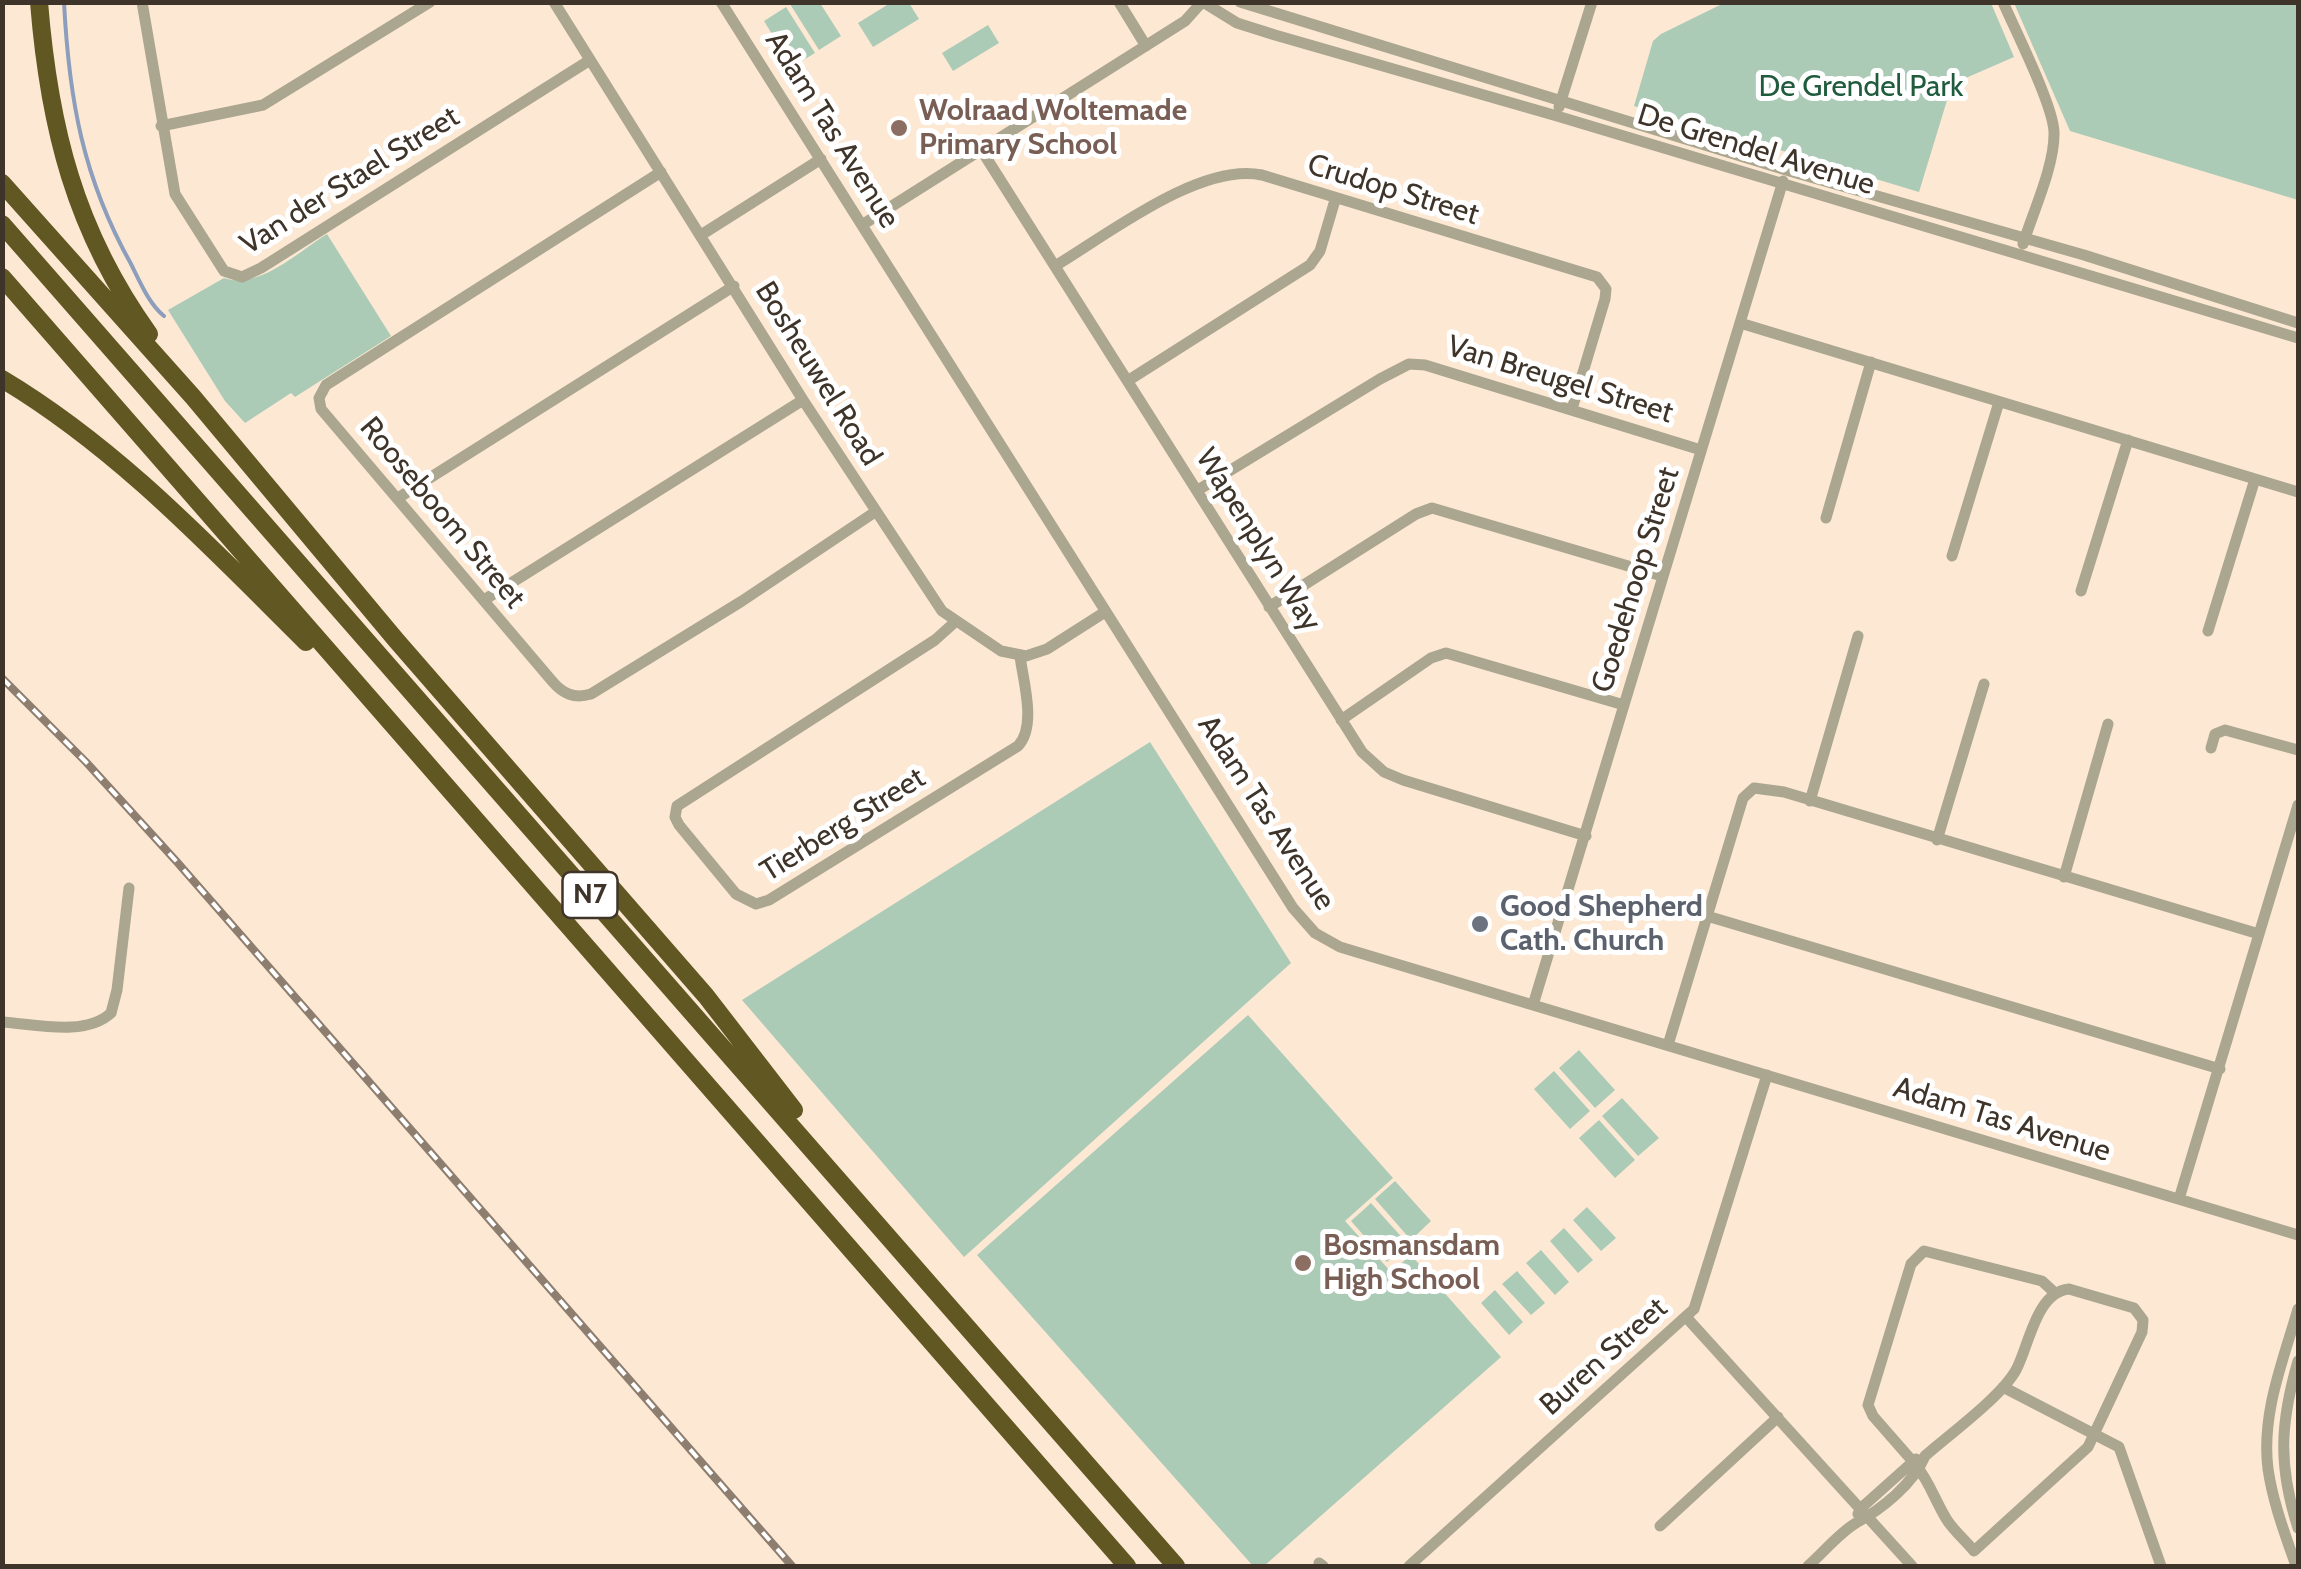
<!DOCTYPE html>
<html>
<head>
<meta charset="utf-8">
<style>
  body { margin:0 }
  #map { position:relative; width:2301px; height:1569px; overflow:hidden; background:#fde8d3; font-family:Cabin,sans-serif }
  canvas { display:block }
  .frame { position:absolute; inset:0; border:5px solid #3e342a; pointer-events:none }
</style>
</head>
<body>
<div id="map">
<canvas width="2301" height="1569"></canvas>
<div class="frame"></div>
</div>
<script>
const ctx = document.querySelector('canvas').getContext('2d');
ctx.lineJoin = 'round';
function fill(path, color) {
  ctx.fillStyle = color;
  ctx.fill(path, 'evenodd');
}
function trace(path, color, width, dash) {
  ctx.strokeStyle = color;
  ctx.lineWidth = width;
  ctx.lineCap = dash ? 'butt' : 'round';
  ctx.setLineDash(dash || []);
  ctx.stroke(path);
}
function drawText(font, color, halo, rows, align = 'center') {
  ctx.font = font + ' Cabin,sans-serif';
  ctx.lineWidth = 10;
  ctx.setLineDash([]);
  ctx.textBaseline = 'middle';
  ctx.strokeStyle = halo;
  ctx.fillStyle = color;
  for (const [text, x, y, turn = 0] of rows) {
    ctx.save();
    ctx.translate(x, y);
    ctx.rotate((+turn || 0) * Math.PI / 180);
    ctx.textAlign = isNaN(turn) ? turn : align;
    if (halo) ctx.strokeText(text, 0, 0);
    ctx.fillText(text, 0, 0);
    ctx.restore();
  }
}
const green = new Path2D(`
  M 892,2 L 909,3 L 919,19 L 873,47 L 858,23 Z
  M 793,3 L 820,3 L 841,36 L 819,50 L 790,4 Z
  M 1724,3 L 1991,3 L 2014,57 L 1952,84 L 1919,192 L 1634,106 L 1653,41 L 1661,34 Z
  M 2014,3 L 2298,3 L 2298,200 L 2070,131 Z
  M 786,7 L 815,53 L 792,67 L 764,21 Z
  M 988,25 L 999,43 L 953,71 L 942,53 Z
  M 327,234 L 391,336 L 295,397 L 291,393 L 245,423 L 225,401 L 168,310 L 224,278 C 259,290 298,252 327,234 Z
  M 1150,742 L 1291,963 L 964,1257 L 742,1000 Z
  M 1248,1015 L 1393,1178 L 1345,1221 L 1391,1272 L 1411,1255 L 1501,1357 L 1264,1566 L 1253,1566 L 977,1255 Z
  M 1579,1050 L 1615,1090 L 1595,1108 L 1559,1068 Z
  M 1554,1071 L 1590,1111 L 1570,1129 L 1534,1089 Z
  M 1622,1098 L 1659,1138 L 1638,1156 L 1602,1116 Z
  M 1599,1120 L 1635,1160 L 1615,1178 L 1579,1138 Z
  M 1395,1181 L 1431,1221 L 1411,1240 L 1375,1199 Z
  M 1371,1203 L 1407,1243 L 1387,1262 L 1351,1221 Z
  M 1587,1207 L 1616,1238 L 1601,1251 L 1573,1220 Z
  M 1564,1228 L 1593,1260 L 1578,1273 L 1550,1241 Z
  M 1541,1250 L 1569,1282 L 1555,1295 L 1526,1263 Z
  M 1517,1271 L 1545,1303 L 1531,1315 L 1502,1284 Z
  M 1495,1290 L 1523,1322 L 1509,1335 L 1481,1303 Z`);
const stream = new Path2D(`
  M 64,2 C 69,100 83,178 131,264 C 140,282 149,304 164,316`);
const minor = new Path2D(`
  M 142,2 L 175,194 L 224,271 L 242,277 L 261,268 L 590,60
  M 554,2 L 803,400 L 942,611 L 1001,651 L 1026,656 L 1047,649 L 1105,612
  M 721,2 L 1293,908 L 1315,933 L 1340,947 L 2298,1235
  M 1119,2 L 1146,46
  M 1203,2 L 1237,23 L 1275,35 L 1557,116 L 2298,338
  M 1240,2 L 1786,170 L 2084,255 L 2298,323
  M 2003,2 C 2016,32 2053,105 2054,132 C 2055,165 2033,212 2023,244
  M 1559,107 L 1592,2
  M 161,126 L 263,105 L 430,2
  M 982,151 L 1362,752 L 1384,772 L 1403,780 L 1586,836
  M 661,172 L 326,385 L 319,398 L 321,409 L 552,681 C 563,694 574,699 591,694 L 742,601 L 875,512
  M 862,225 L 1185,21 L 1202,2
  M 701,235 L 821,159
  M 1055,266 C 1107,235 1200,162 1262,175 L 1597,277 L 1606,289 L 1605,299 L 1572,409
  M 1740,323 L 2298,492
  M 1129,380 L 1310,265 L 1320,251 L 1335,200
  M 1198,490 L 1380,379 L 1409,364 L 1425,365 L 1701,450
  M 398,498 L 734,286
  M 1826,518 L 1871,362
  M 1952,556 L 1999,402
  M 2081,591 L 2128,440
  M 484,600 L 803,400
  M 1269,607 L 1416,514 L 1432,508 L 1662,576
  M 955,622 L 935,640 L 677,806 L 675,817 L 679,825 L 736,894 L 756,904 L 769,900 L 1018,746 C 1037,726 1023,681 1020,656
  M 2208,631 L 2255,479
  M 1341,720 L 1431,658 L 1446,653 L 1624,705
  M 2211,748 L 2215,734 L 2225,730 L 2298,750
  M 1810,801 L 1858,636
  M 1937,840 L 1984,684
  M 2064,877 L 2108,724
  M 1707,916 L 2220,1069
  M 1533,1005 L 1783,181
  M 2,1022 C 35,1024 85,1037 111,1013 L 117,990 L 129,888
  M 1668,1045 L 1743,798 L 1754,788 L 1784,792 L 2259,934
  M 2179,1199 L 2298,805
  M 1686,1317 L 1912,1566
  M 2298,1361 C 2280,1423 2278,1466 2298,1528
  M 2003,1387 L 2119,1447 L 2161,1566
  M 1858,1514 L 1860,1509 L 1916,1459
  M 1660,1526 L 1778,1417
  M 1319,1563 L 1323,1566
  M 1409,1566 L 1694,1309 L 1767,1075
  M 1808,1566 C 1823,1553 1839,1533 1856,1523 C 1882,1509 1913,1484 1925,1456 C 1950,1434 2001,1397 2016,1370 C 2029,1346 2036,1292 2069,1289 L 2134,1308 L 2143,1320 L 2142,1332 L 2088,1447 L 1974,1551 C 1966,1541 1954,1531 1947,1520 C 1935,1501 1930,1482 1915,1464 L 1873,1416 L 1868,1405 L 1911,1264 L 1924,1251 L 2042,1281 L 2055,1293
  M 2296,1566 C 2285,1534 2273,1503 2268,1469 C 2261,1414 2283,1361 2298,1309`);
const highway = new Path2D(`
  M 39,2 C 49,127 75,231 149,334
  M 2,183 L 193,397 L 396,640 L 706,996 L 794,1110
  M 2,224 L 1176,1566
  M 2,277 L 1127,1566
  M 2,379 C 119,449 210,547 306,642`);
const rail = new Path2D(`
  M 2,678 L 86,762 L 177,862 L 792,1566`);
const markers = [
  [899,128,10,"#8d6e63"],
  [1480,924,10,"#6b7280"],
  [1303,1263,10,"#8d6e63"]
];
const shields = [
  [590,895,55]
];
const shieldNames = [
  ["N7",590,895]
];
const parkNames = [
  ["De Grendel Park",1861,87]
];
const educationNames = [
  ["Wolraad Woltemade",919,111],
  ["Primary School",919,145],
  ["Bosmansdam",1323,1246],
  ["High School",1323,1280]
];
const streetNames = [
  ["Adam Tas Avenue",832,130,58],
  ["De Grendel Avenue",1756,150,17],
  ["Van der Stael Street",350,181,-32],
  ["Crudop Street",1393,190,17],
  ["Bosheuwel Road",818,374,58],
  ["Van Breugel Street",1560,380,17],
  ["Rooseboom Street",442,513,50],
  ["Wapenplyn Way",1258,540,58],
  ["Goedehoop Street",1636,580,-73],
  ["Adam Tas Avenue",1266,813,57],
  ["Tierberg Street",843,825,-32],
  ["Adam Tas Avenue",2002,1120,17],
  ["Buren Street",1604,1357,-42]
];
const worshipNames = [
  ["Good Shepherd",1500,907],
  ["Cath. Church",1500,941]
];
fill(green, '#abcbb7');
trace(stream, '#8c9ebb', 4);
trace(minor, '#aaa68f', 11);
trace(highway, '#615723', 18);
trace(rail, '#8d7e70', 8);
trace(rail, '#fff', 4, [11]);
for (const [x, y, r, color] of markers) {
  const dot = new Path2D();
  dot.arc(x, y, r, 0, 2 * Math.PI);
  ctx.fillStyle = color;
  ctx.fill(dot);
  trace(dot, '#fff', 4);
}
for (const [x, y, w] of shields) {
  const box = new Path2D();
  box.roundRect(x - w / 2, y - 23, w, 46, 8);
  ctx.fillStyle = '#fff';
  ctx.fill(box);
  trace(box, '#3e342a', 2.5);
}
drawText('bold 28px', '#3e342a', null, shieldNames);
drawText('30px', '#1f5b3c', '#fff', parkNames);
drawText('bold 30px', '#785e54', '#fff', educationNames, 'left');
drawText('30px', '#3e342a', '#fff', streetNames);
drawText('bold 30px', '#5b616d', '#fff', worshipNames, 'left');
</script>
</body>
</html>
